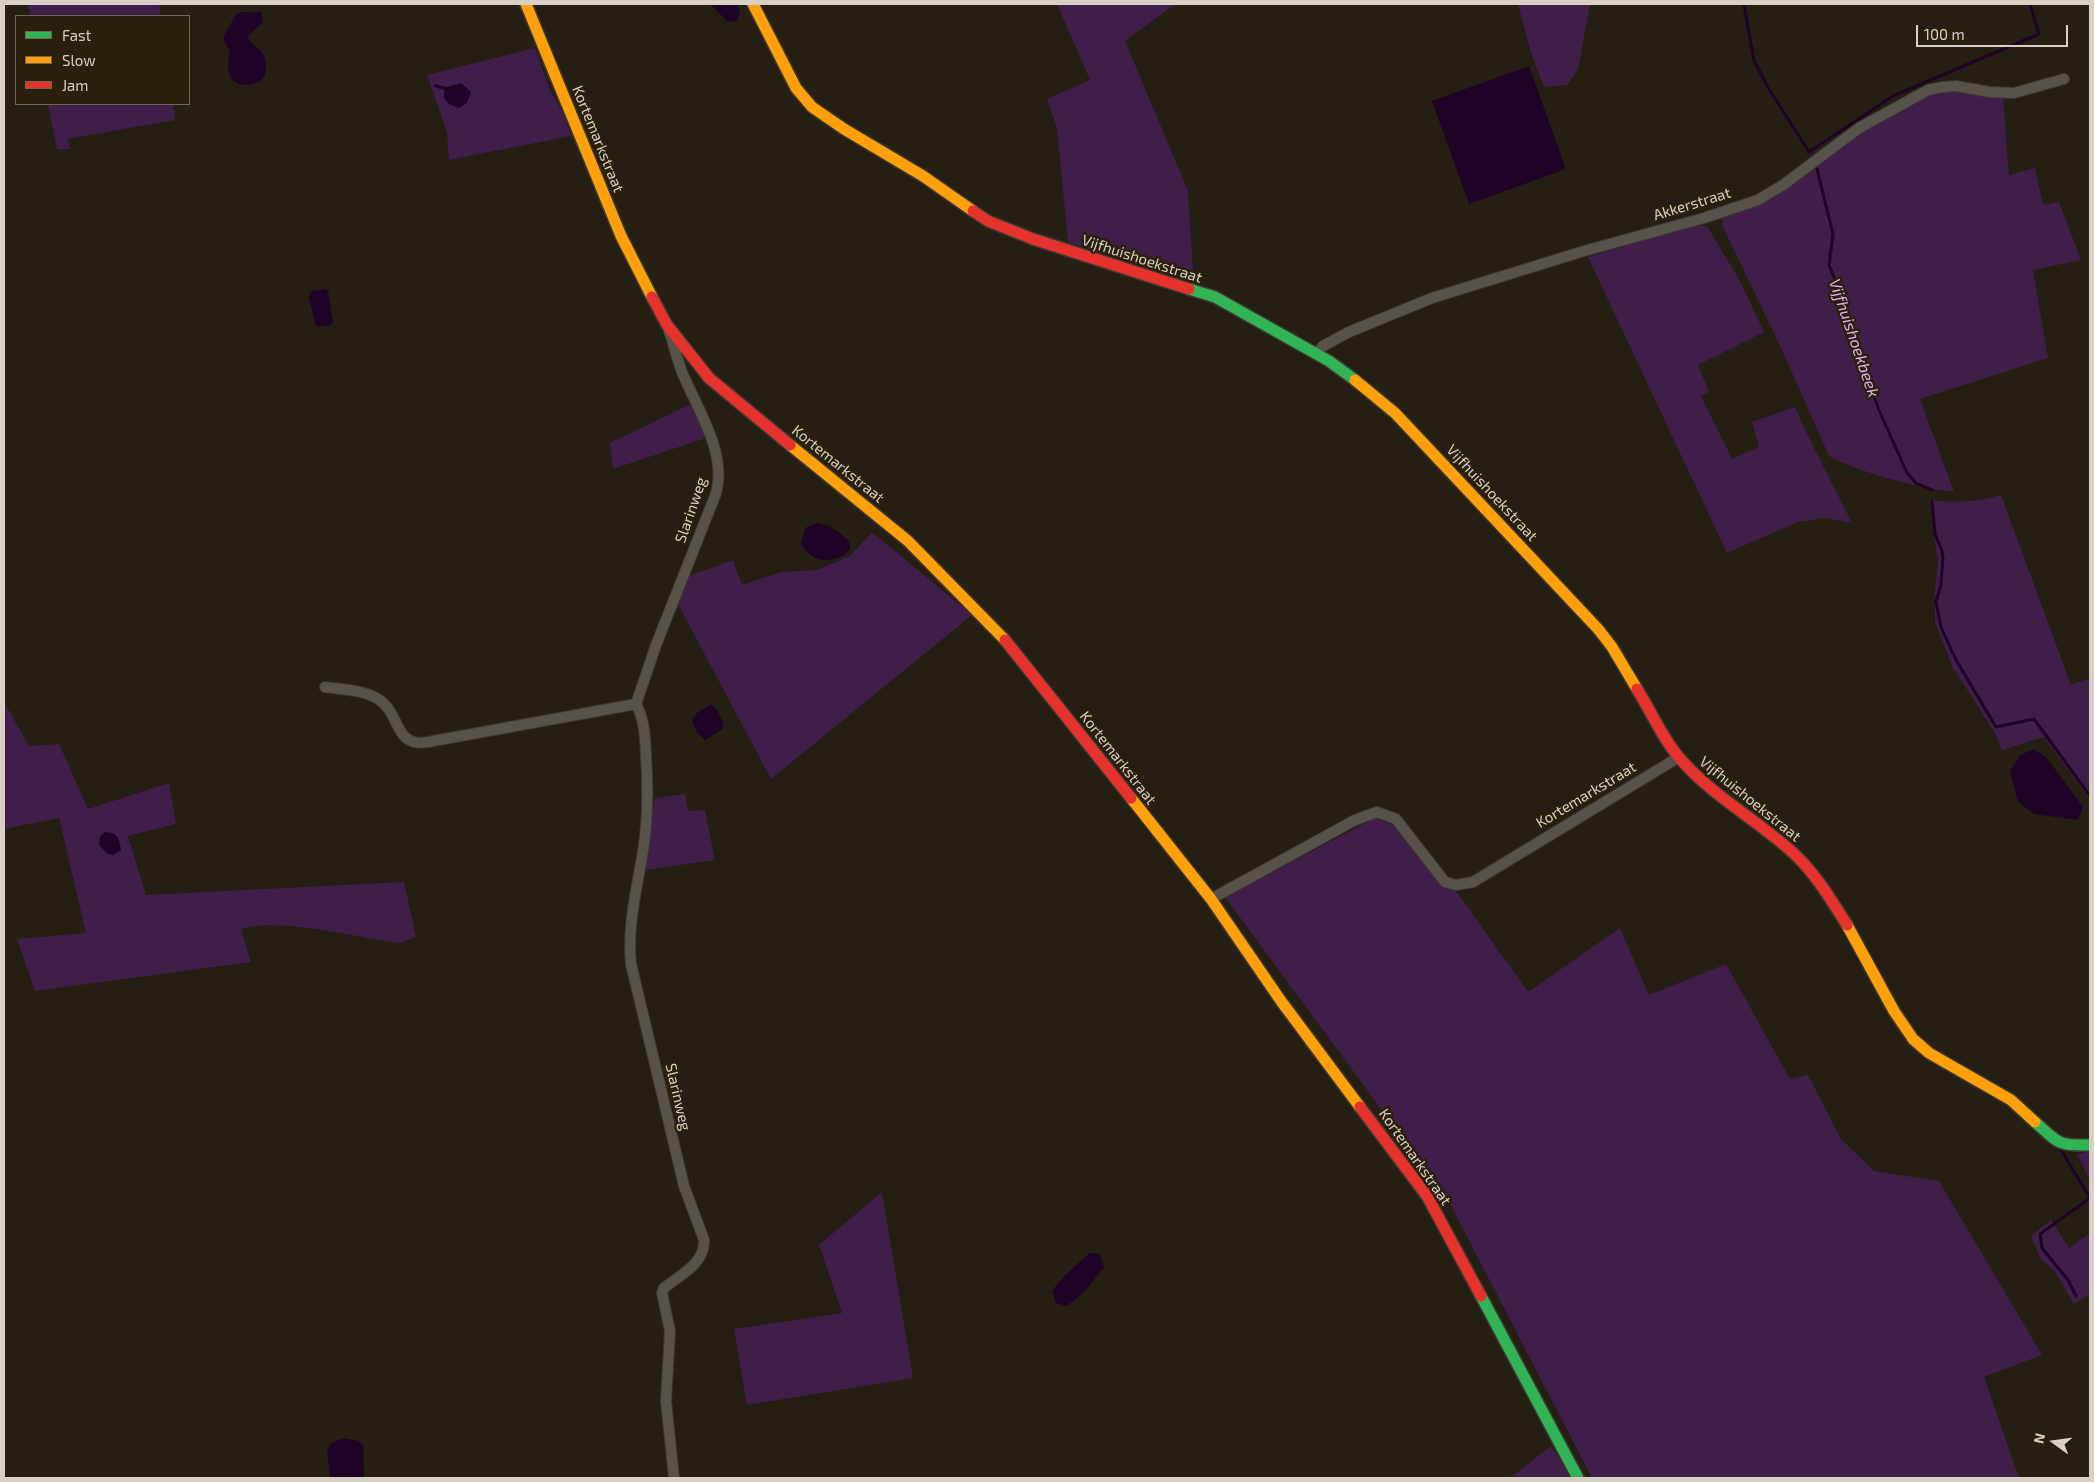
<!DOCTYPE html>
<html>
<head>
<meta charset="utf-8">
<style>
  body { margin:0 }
  #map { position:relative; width:2094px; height:1482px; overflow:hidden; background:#241e13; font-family:"Exo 2",sans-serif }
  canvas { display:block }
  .frame { position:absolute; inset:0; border:5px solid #d8d0c4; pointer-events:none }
  .legend { position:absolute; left:15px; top:15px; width:175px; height:90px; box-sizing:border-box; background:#2b200c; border:1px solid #706656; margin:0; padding:6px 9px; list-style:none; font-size:15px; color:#d8d0c4 }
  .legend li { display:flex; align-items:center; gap:10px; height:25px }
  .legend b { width:25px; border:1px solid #706656 }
  .north { position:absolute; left:2029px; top:1417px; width:50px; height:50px; -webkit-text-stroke:4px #2b200c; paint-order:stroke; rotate:284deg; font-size:14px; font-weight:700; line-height:20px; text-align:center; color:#d8d0c4 }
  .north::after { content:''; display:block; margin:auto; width:18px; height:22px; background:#d8d0c4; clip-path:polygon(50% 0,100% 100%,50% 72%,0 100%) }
  .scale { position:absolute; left:1916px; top:25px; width:152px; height:22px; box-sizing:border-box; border:2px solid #d8d0c4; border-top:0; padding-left:6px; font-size:15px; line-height:18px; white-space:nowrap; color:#d8d0c4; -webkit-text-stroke:4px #2b200c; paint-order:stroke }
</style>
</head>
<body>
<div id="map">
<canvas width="2094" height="1482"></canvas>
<div class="frame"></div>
<ul class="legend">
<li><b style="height:6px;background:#30b455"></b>Fast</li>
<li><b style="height:6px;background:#ff9f0a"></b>Slow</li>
<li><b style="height:6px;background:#e5322d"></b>Jam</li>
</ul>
<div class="north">N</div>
<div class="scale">100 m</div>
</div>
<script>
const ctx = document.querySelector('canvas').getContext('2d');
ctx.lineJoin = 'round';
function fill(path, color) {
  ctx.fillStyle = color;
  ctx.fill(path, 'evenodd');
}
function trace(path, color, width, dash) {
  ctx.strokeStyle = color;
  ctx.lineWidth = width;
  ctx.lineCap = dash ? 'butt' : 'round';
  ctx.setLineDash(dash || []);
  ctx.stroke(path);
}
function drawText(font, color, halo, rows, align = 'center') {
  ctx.font = font + ' "Exo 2",sans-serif';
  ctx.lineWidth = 5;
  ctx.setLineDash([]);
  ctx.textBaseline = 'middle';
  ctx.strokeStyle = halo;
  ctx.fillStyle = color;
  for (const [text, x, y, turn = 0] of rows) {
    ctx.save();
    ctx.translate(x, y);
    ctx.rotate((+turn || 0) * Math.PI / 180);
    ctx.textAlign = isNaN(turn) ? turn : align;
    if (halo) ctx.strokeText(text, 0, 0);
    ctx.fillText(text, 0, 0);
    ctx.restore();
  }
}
const green = new Path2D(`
  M 28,4 L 159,4 L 161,16 L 31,16 Z
  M 1057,4 L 1175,4 L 1125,41 L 1188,191 L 1193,271 L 1189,280 L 1068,242 L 1057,128 L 1047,99 L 1090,80 Z
  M 1518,4 L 1590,4 L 1578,70 L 1567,85 L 1544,87 L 1531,53 Z
  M 535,48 L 549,88 L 563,113 L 571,136 L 449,160 L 447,132 L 427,75 Z
  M 1960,91 L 2003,97 L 2009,175 L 2035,168 L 2043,205 L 2059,202 L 2081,260 L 2033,270 L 2048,358 L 1920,399 L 1954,492 C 1920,488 1859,473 1829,456 L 1782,350 L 1723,227 L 1721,218 L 1730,212 L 1770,201 L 1860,131 L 1929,93 Z
  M 48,104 L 173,104 L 175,120 L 67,139 L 71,149 L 57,149 Z
  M 1694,225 L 1707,226 L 1740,281 L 1764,332 L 1698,365 L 1709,392 L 1701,396 L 1732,459 L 1759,447 L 1752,422 L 1795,407 C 1812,447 1833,484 1852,523 L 1825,518 L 1798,522 L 1727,553 L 1588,257 Z
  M 693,403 L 706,438 L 613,469 L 610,443 Z
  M 2001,495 L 2071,685 L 2090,678 L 2090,800 L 2044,737 L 2002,750 L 1995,733 L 1952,666 L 1935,622 L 1935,592 L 1938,564 L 1930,500 C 1954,503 1977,502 2001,495 Z
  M 872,532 L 972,615 L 771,779 L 678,604 L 689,576 L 733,560 L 742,585 L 781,572 L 817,570 L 850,556 Z
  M 4,702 L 29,746 L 59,744 L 88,809 L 169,783 L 176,824 L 128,836 L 146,895 L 404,882 L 416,937 L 399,943 C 356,938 281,917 241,929 L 251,962 L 35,991 L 17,939 L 86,933 L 59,818 L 4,829 Z
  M 685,794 L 688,811 L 705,810 L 715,860 L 645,870 L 655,798 Z
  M 1375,818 L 1393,825 L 1459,895 L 1528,992 L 1620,928 L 1649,995 L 1726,964 L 1790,1079 L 1808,1075 L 1841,1139 L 1874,1171 L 1939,1181 L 2042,1355 L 1984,1377 L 2019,1478 L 1592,1478 L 1448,1200 L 1225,897 Z
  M 2090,1151 L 2090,1181 L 2077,1154 Z
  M 882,1192 L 913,1378 L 747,1405 L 734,1329 L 842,1313 L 819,1245 Z
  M 2051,1220 L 2069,1248 L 2090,1233 L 2090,1294 L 2074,1304 L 2056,1273 L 2040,1258 L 2031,1236 Z
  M 1551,1446 L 1571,1478 L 1510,1478 Z`);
const water = new Path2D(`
  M 710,4 L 736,4 L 740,12 L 737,21 L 728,22 Z
  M 261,11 L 263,24 L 261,24 L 249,35 L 248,39 C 262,52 269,55 265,76 C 258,86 237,90 230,76 C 227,69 228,60 230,52 L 224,41 L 224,36 L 236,14 C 244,10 253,14 261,11 Z
  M 1529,66 L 1566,169 L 1469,204 L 1432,101 Z
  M 461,83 L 471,92 L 467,103 L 459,108 L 449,104 L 444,98 L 444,90 L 434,87 L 434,84 L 447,87 Z
  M 325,289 L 328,291 L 333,321 L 331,325 L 318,327 L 315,324 L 309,296 L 312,291 Z
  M 817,523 C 825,524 832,527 839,532 C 842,535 848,539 850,543 C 854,556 831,561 823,560 C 814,559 806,552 801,545 L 805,528 Z
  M 711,704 L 717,710 L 724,725 L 722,729 L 705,740 L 697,733 L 692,720 L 697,713 Z
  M 2033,749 L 2046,757 L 2083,807 L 2078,820 L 2034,814 L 2018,802 L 2010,772 L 2019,756 Z
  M 105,832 C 118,833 119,837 121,850 L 113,855 L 108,854 L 99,845 L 100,837 Z
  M 1090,1253 L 1100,1254 L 1104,1267 L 1085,1291 L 1067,1306 L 1056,1303 L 1052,1291 L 1064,1276 Z
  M 343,1438 L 359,1441 L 363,1445 L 364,1478 L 330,1478 L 327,1451 L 330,1444 Z`);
const stream = new Path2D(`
  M 1744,4 L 1754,61 L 1769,89 L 1809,152
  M 1809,152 L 1893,96 L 2039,34 L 2030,4
  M 1817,169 L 1833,234 L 1829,265 L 1841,294 L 1849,330 L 1879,410 L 1907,473 L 1916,483 L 1932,490
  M 1932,501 L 1935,534 L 1942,551 L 1943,558 L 1941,584 L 1936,602 L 1941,627 L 1956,660 L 1996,727 L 2034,719 L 2090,796
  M 2061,1150 L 2090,1198 L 2040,1234 L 2042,1248 L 2068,1280 L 2076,1296`);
const street = new Path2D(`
  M 669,331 C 674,345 677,359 682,372 C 697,409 729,455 715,496 L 656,645 L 636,704 C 645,721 645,737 646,756 C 648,786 648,820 643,851 C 637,889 627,925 631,964 L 684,1186 L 704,1240 C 705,1264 680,1275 664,1288 L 662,1293 L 670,1331 L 666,1401 L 674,1478
  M 1316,354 L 1323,346 L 1349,332 L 1432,298 L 1584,251 L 1704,218 L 1758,200 L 1783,185 L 1859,128 L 1928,90 L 1942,87 L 1956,86 L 1990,92 L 2014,93 L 2064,79
  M 325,687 C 341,689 363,690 378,699 C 402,714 393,748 428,742 L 636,704
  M 1211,899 L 1355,820 L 1377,812 L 1396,819 L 1445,882 L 1456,885 L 1473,882 L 1679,757`);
const fast = new Path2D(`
  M 1189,289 L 1215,297 L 1329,361 L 1355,380
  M 2035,1122 C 2059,1143 2057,1146 2090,1145
  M 1481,1296 L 1578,1478`);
const slow = new Path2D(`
  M 526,4 L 621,236 L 652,297
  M 753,4 L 796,88 L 812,107 L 844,129 L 923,176 L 973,211
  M 1355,380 L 1395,413 L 1599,630 L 1612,647 L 1637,689
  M 790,445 L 908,541 L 1005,640
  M 1131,798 L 1211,899 L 1281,1001 L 1360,1107
  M 1847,925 L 1894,1011 L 1913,1039 L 1929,1053 L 2011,1100 L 2035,1122`);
const jam = new Path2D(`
  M 973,211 L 988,221 L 1033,239 L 1189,289
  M 652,297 L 667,325 L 709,378 L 790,445
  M 1005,640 L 1131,798
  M 1637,689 C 1652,713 1664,742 1684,763 C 1714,796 1756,820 1790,850 C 1814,871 1830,898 1847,925
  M 1360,1107 L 1427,1196 L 1481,1296`);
const streetNames = [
  ["Kortemarkstraat",598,139,68],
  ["Akkerstraat",1692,204,-17],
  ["Vijfhuishoekstraat",1142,259,18],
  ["Kortemarkstraat",838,464,39],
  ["Vijfhuishoekstraat",1492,493,47],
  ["Slarinweg",691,510,-71],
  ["Kortemarkstraat",1118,758,52],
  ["Kortemarkstraat",1586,795,-31],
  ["Vijfhuishoekstraat",1750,799,39],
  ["Slarinweg",678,1097,77],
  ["Kortemarkstraat",1415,1157,55]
];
const waterNames = [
  ["Vijfhuishoekbeek",1854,338,71]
];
fill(green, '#3f1f49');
fill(water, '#1e0326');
trace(stream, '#1e0326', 3);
trace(street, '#3e3931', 12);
trace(fast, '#3e3931', 14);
trace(slow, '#3e3931', 14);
trace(jam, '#3e3931', 14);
trace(street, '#58534a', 10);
trace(fast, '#30b455', 11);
trace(slow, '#ff9f0a', 11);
trace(jam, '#e5322d', 11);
drawText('15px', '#d8d0c4', '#2b200c', streetNames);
drawText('italic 16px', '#e0aff5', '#2b200c', waterNames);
</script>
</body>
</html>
